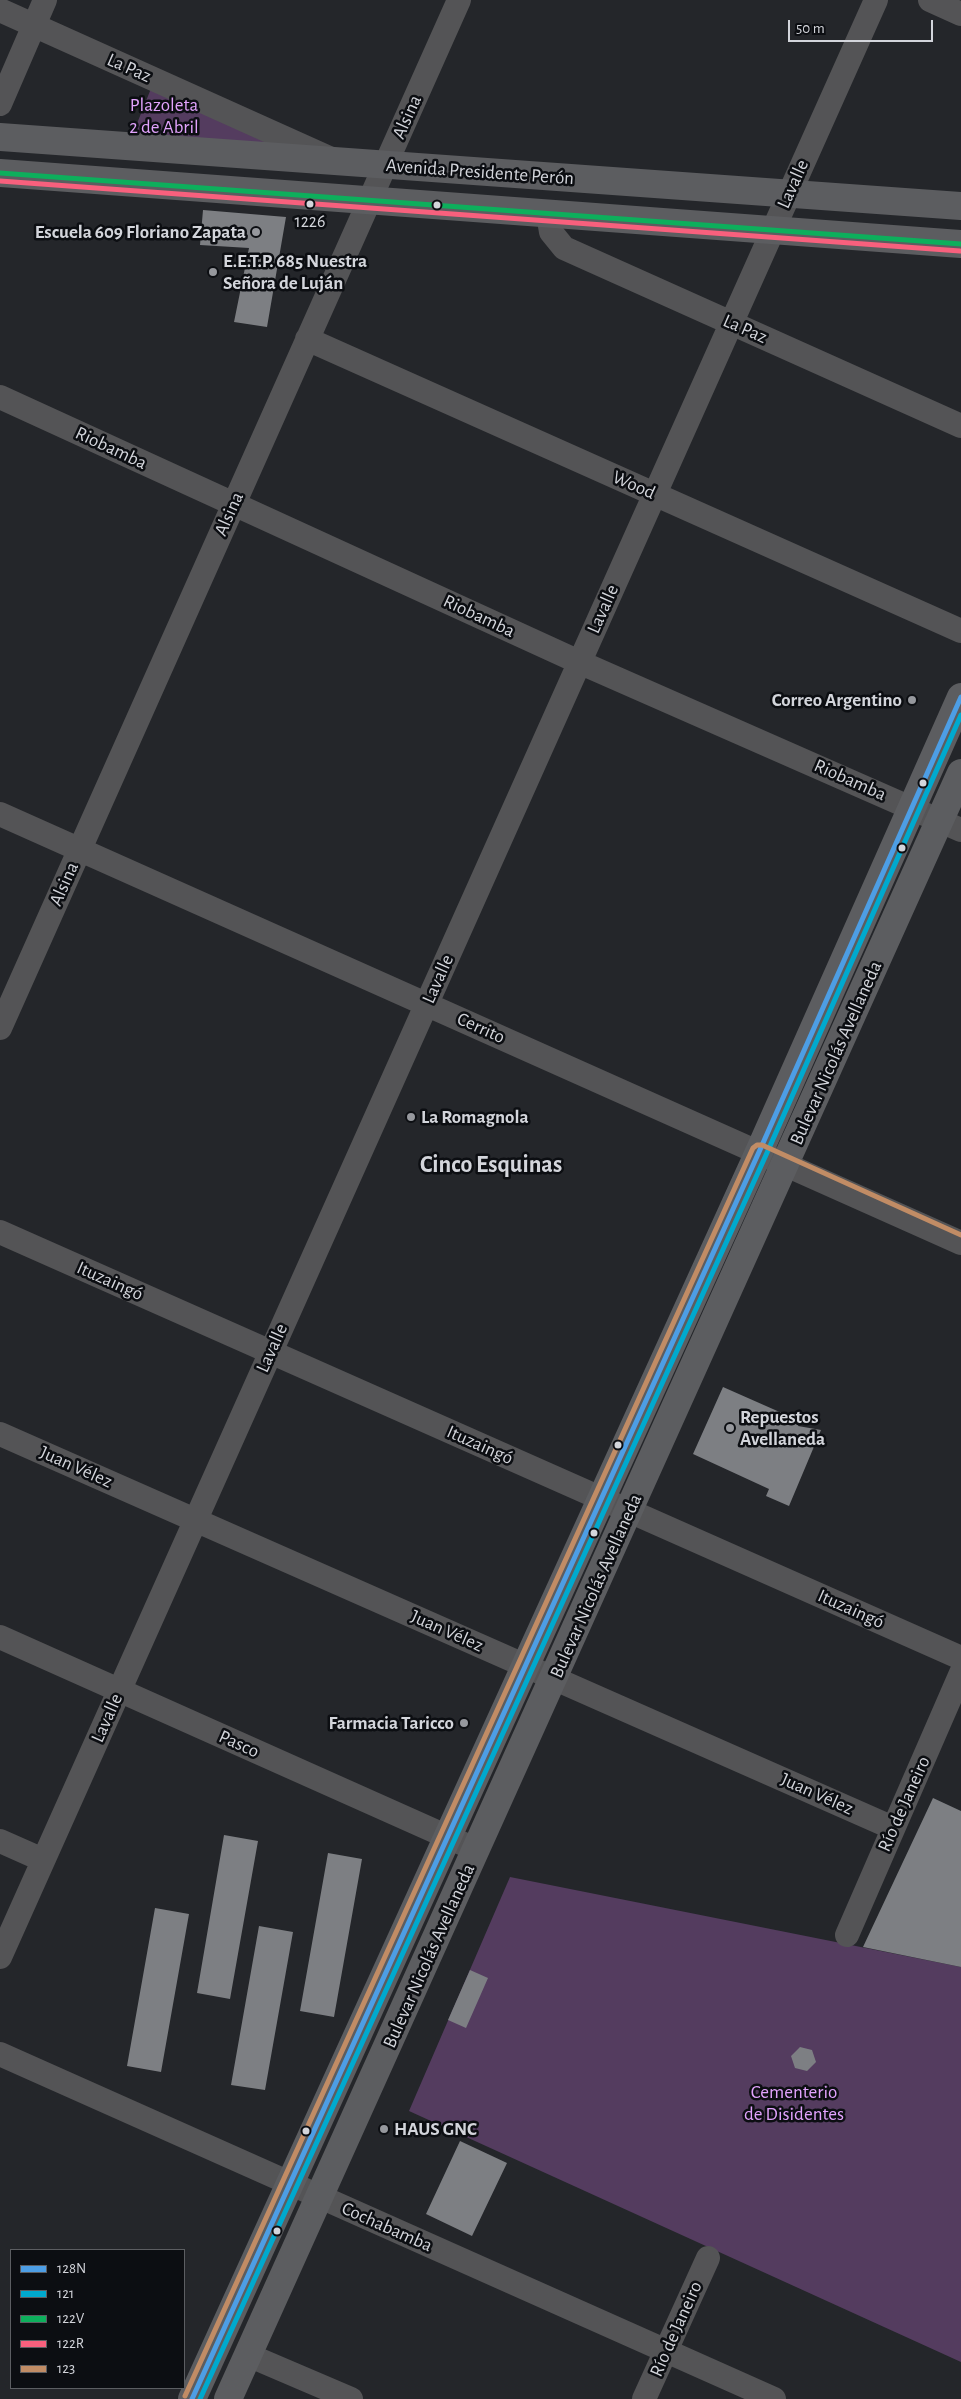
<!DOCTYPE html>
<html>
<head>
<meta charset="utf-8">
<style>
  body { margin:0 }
  #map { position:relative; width:961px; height:2399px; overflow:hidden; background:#24262a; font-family:"Alegreya Sans",sans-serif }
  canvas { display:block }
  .legend { position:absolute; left:10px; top:2249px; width:175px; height:140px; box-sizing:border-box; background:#0c0e12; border:1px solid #5c5e62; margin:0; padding:6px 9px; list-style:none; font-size:15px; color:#d3d5db }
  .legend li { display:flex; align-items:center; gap:10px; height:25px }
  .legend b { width:25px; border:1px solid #5c5e62 }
  .scale { position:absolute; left:788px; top:20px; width:145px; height:22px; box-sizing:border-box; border:2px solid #d3d5db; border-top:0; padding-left:6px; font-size:15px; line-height:18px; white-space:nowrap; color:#d3d5db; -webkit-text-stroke:4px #0c0e12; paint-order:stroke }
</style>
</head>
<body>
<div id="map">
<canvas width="961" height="2399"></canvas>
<ul class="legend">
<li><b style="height:6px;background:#4d9ee5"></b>128N</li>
<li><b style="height:6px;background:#00a9ce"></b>121</li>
<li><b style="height:6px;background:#0daf5c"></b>122V</li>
<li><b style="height:6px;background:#f8607d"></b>122R</li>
<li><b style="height:6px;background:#c18c65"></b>123</li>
</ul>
<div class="scale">50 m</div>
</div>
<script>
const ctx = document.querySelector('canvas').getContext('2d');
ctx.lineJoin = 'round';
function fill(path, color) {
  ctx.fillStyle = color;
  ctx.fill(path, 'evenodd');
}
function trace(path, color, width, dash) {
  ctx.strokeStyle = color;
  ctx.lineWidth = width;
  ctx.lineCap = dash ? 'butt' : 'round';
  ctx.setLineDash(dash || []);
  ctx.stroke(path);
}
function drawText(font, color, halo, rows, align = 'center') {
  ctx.font = font + ' "Alegreya Sans",sans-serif';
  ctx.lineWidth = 5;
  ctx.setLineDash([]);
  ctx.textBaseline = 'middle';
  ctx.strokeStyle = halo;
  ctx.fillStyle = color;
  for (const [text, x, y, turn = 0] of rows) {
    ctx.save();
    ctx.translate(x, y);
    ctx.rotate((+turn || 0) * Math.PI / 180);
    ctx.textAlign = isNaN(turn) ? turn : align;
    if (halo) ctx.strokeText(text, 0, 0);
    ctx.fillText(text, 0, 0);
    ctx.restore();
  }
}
const green = new Path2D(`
  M 152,86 L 284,146 L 132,136 Z
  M 510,1877 L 961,1967 L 961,2362 L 409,2111 Z`);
const building = new Path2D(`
  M 203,210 L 286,217 L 267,327 L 234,322 L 249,248 L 200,245 Z
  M 723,1387 L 800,1421 L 798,1426 L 821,1430 L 789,1506 L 766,1496 L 769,1489 L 693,1454 Z
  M 933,1798 L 961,1811 L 961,1967 L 863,1947 Z
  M 224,1835 L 258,1841 L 230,1999 L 197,1993 Z
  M 328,1853 L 362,1859 L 334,2017 L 300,2011 Z
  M 155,1908 L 189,1914 L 161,2072 L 127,2066 Z
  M 259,1926 L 293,1932 L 265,2090 L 231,2085 Z
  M 470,1970 L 488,1978 L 466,2028 L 448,2020 Z
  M 800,2047 L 812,2050 L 816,2062 L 807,2071 L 795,2068 L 791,2056 Z
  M 460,2141 L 507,2163 L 472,2236 L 426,2214 Z`);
const minor = new Path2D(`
  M 930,0 L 961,14
  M 0,10 L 329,158
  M 0,104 L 45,0
  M 548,214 L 551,232 L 564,248 L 961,426
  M 307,339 L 961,631
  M 0,397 L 579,662 L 961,830
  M 0,814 L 961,1243
  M 0,1028 L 459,0
  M 0,1232 L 961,1658
  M 0,1434 L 893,1828
  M 0,1637 L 477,1850
  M 0,1841 L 43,1860
  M 847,1935 L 961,1673
  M 0,1957 L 876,0
  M 0,2054 L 774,2399
  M 248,2355 L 351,2399
  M 644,2399 L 708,2258`);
const major = new Path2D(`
  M 0,137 L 961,206
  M 0,173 L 961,244
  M 192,2399 L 759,1152 L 961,697
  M 228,2399 L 961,773`);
const bus1 = new Path2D(`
  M 192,2399 L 759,1152 L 961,697`);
const bus2 = new Path2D(`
  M 200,2399 L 766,1155 L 961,715`);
const bus3 = new Path2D(`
  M 0,173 L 961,244`);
const bus4 = new Path2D(`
  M 0,181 L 960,251`);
const bus5 = new Path2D(`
  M 185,2396 L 753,1148 L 757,1145 L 762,1145 L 961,1235`);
const markers = [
  [310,204,4.5,"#d3d5db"],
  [437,205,4.5,"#d3d5db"],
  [256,232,5,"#96989d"],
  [213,272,5,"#96989d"],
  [912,700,5,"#96989d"],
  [923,783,4.5,"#d3d5db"],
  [902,848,4.5,"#d3d5db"],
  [411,1117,5,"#96989d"],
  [730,1428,5,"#96989d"],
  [618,1445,4.5,"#d3d5db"],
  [594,1533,4.5,"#d3d5db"],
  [464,1723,5,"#96989d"],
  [384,2129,5,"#96989d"],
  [306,2131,4.5,"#d3d5db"],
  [277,2231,4.5,"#d3d5db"]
];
const busNames = [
  ["1226",310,222]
];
const streetNames = [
  ["La Paz",129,68,24],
  ["Alsina",407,117,-66],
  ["Avenida Presidente Perón",480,172,4],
  ["Lavalle",793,184,-66],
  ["La Paz",745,329,24],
  ["Riobamba",111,448,25],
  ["Wood",634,485,24],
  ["Alsina",229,514,-66],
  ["Lavalle",603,609,-66],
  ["Riobamba",479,616,25],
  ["Riobamba",850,780,24],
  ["Alsina",64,884,-66],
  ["Lavalle",438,979,-66],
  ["Cerrito",481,1028,24],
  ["Bulevar Nicolás Avellaneda",836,1053,-66],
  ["Ituzaingó",110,1281,24],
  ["Lavalle",272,1348,-66],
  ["Ituzaingó",480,1445,24],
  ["Juan Vélez",76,1467,24],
  ["Bulevar Nicolás Avellaneda",596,1586,-66],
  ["Ituzaingó",851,1609,24],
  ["Juan Vélez",447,1631,24],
  ["Lavalle",107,1718,-66],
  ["Pasco",239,1744,24],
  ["Juan Vélez",817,1794,24],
  ["Río de Janeiro",904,1804,-66],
  ["Bulevar Nicolás Avellaneda",429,1956,-66],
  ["Cochabamba",387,2227,24],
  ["Río de Janeiro",676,2329,-66]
];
const parkNames = [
  ["Plazoleta",164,105],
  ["2 de Abril",164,127],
  ["Cementerio",794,2092],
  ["de Disidentes",794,2114]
];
const poiNames = [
  ["Escuela 609 Floriano Zapata",246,232,"right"],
  ["E.E.T.P. 685 Nuestra",223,261],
  ["Señora de Luján",223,283],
  ["Correo Argentino",902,700,"right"],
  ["La Romagnola",421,1117],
  ["Repuestos",740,1417],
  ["Avellaneda",740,1439],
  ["Farmacia Taricco",454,1723,"right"],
  ["HAUS GNC",394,2129]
];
const districtNames = [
  ["Cinco Esquinas",491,1165]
];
fill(green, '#543c5f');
fill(building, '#7d7f83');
trace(minor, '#545456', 24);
trace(major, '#5c5d60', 28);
trace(bus1, '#4d9ee5', 5);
trace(bus2, '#00a9ce', 5);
trace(bus3, '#0daf5c', 5);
trace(bus4, '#f8607d', 5);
trace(bus5, '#c18c65', 5);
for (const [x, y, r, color] of markers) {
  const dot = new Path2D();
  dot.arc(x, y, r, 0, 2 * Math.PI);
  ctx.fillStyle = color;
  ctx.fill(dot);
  trace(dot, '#0c0e12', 2);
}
drawText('18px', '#d3d5db', '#0c0e12', busNames);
drawText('19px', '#d3d5db', '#0c0e12', streetNames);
drawText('19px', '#e2a3fd', '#0c0e12', parkNames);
drawText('bold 19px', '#d3d5db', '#0c0e12', poiNames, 'left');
drawText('bold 24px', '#d3d5db', '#0c0e12', districtNames);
</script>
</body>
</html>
